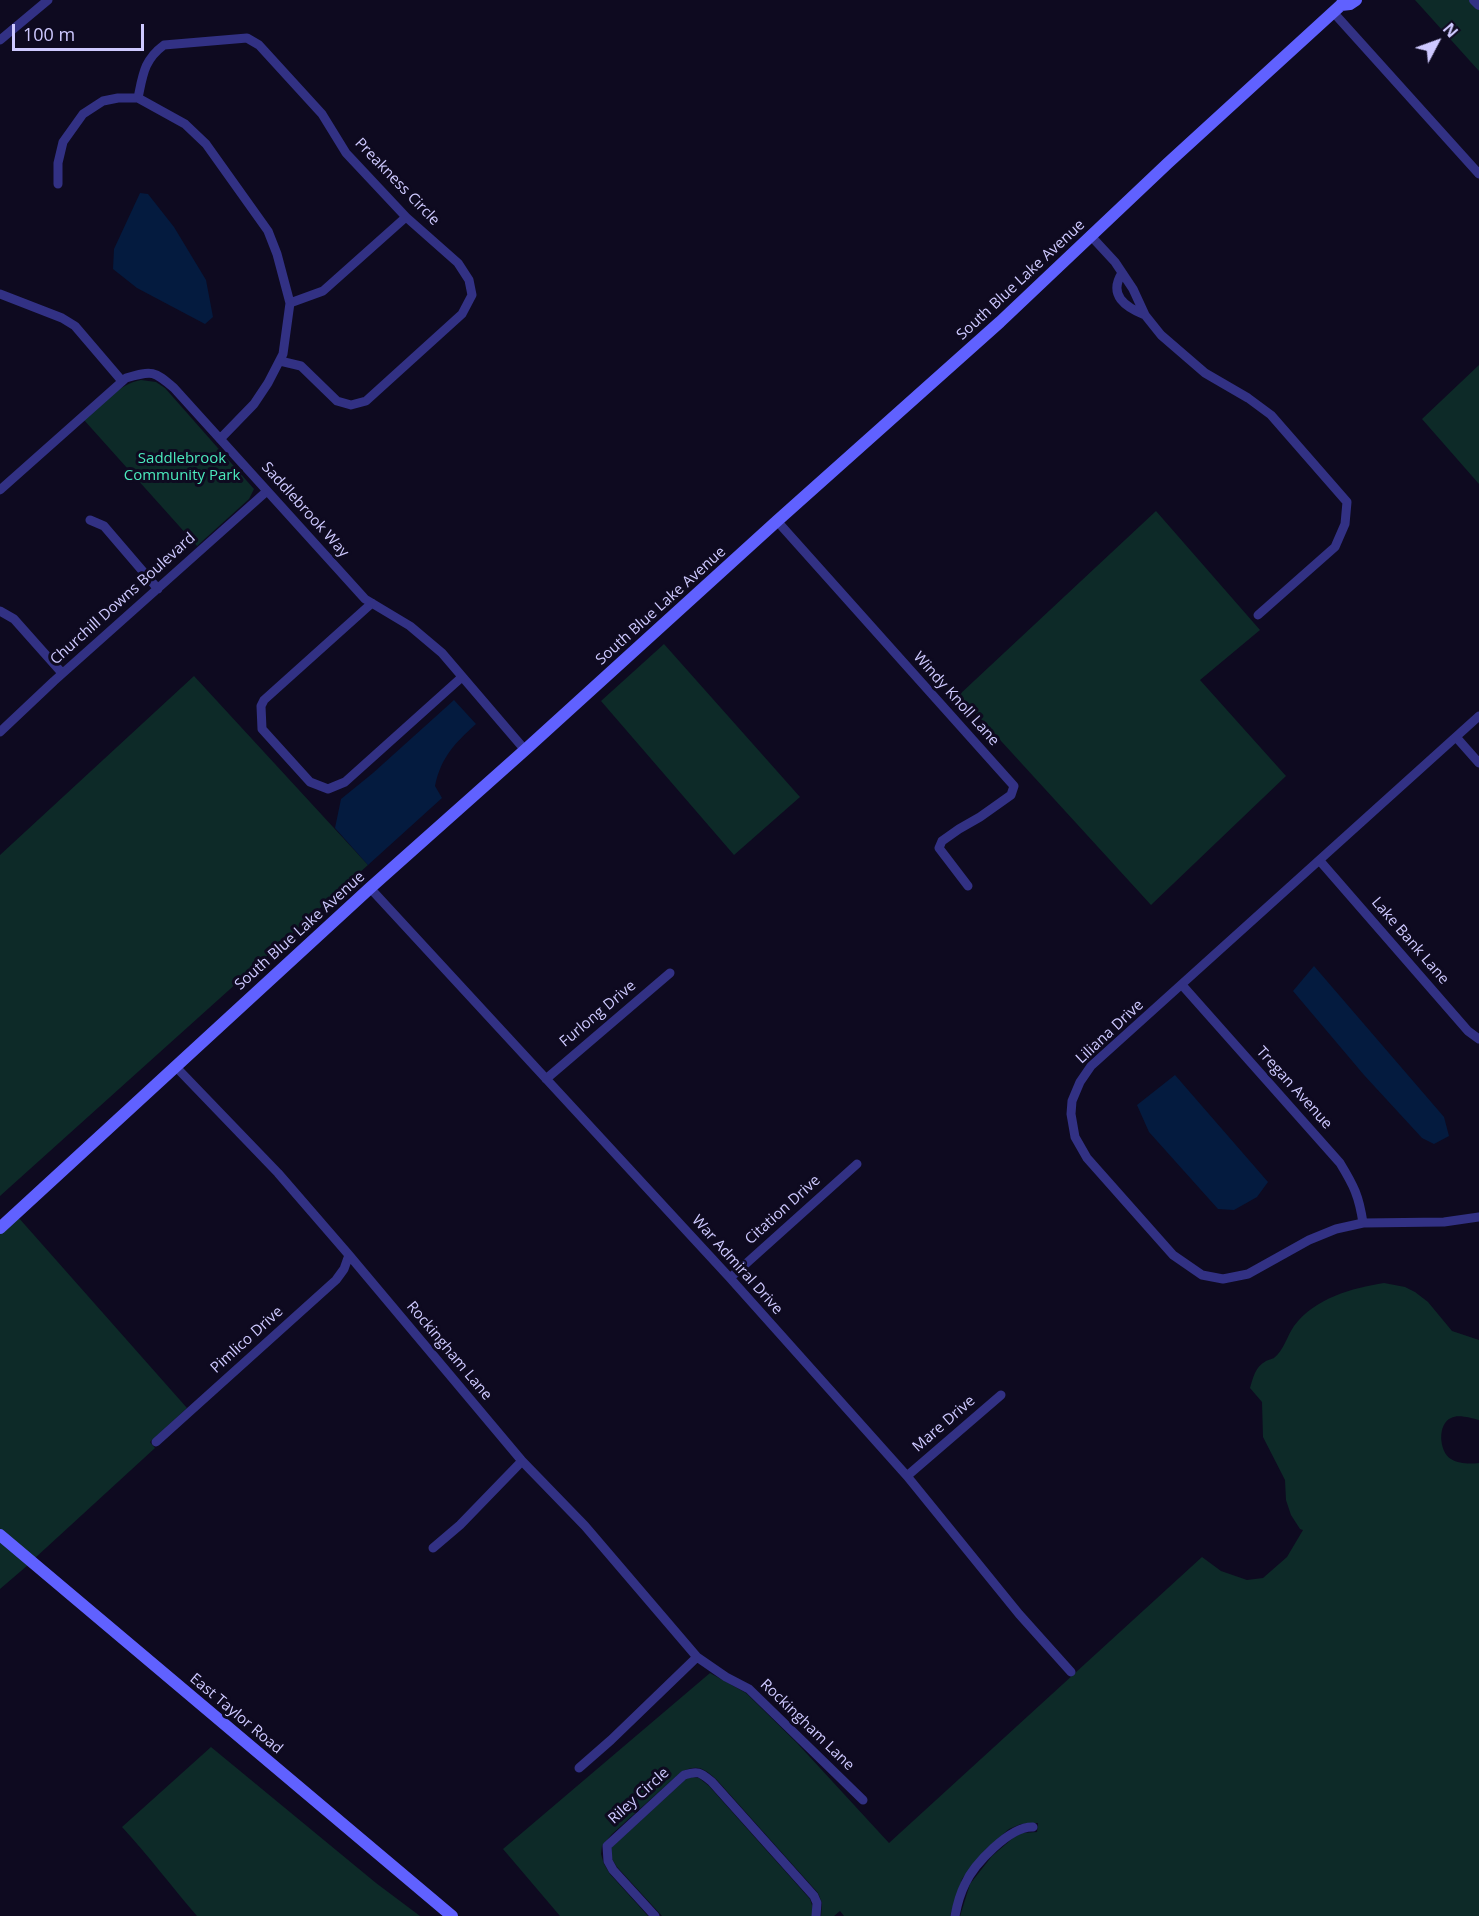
<!DOCTYPE html>
<html>
<head>
<meta charset="utf-8">
<style>
  body { margin:0 }
  #map { position:relative; width:1479px; height:1916px; overflow:hidden; background:#0e0a20; font-family:"Open Sans",sans-serif }
  canvas { display:block }
  .north { position:absolute; left:1407px; top:12px; width:60px; height:60px; -webkit-text-stroke:4px #0e0a20; paint-order:stroke; rotate:49deg; font-size:16px; font-weight:700; line-height:24px; text-align:center; color:#cec9ff }
  .north::after { content:''; display:block; margin:auto; width:21px; height:27px; background:#cec9ff; clip-path:polygon(50% 0,100% 100%,50% 72%,0 100%) }
  .scale { position:absolute; left:12px; top:24px; width:132px; height:27px; box-sizing:border-box; border:3px solid #cec9ff; border-top:0; padding-left:8px; font-size:18px; line-height:21px; white-space:nowrap; color:#cec9ff; -webkit-text-stroke:4px #0e0a20; paint-order:stroke }
</style>
</head>
<body>
<div id="map">
<canvas width="1479" height="1916"></canvas>
<div class="north">N</div>
<div class="scale">100 m</div>
</div>
<script>
const ctx = document.querySelector('canvas').getContext('2d');
ctx.lineJoin = 'round';
function fill(path, color) {
  ctx.fillStyle = color;
  ctx.fill(path, 'evenodd');
}
function trace(path, color, width, dash) {
  ctx.strokeStyle = color;
  ctx.lineWidth = width;
  ctx.lineCap = dash ? 'butt' : 'round';
  ctx.setLineDash(dash || []);
  ctx.stroke(path);
}
function drawText(font, color, halo, rows, align = 'center') {
  ctx.font = font + ' "Open Sans",sans-serif';
  ctx.lineWidth = 6;
  ctx.setLineDash([]);
  ctx.textBaseline = 'middle';
  ctx.strokeStyle = halo;
  ctx.fillStyle = color;
  for (const [text, x, y, turn = 0] of rows) {
    ctx.save();
    ctx.translate(x, y);
    ctx.rotate((+turn || 0) * Math.PI / 180);
    ctx.textAlign = isNaN(turn) ? turn : align;
    if (halo) ctx.strokeText(text, 0, 0);
    ctx.fillText(text, 0, 0);
    ctx.restore();
  }
}
const green = new Path2D(`
  M 1415,0 L 1479,0 L 1479,71 Z
  M 1479,365 L 1479,484 L 1422,419 Z
  M 141,380 L 156,382 L 165,388 L 254,489 L 249,499 L 197,546 L 84,420 C 101,406 118,384 141,380 Z
  M 1156,511 L 1260,630 L 1200,680 L 1286,776 L 1151,905 L 959,695 Z
  M 664,644 L 800,797 L 734,855 L 601,701 Z
  M 194,676 L 368,865 L 0,1196 L 0,855 Z
  M 18,1217 L 187,1408 L 150,1442 L 155,1448 L 35,1558 L 0,1529 L 0,1234 Z
  M 1384,1283 L 1405,1287 L 1415,1292 L 1428,1302 L 1452,1331 L 1479,1340 L 1479,1420 C 1471,1418 1458,1414 1451,1418 C 1437,1424 1439,1452 1451,1459 C 1459,1464 1470,1464 1479,1463 L 1479,1916 L 960,1916 L 970,1884 L 992,1856 L 1013,1838 L 1022,1833 L 1037,1832 L 1038,1823 L 1021,1824 L 1009,1829 L 985,1850 L 962,1879 L 950,1916 L 844,1916 L 840,1911 L 834,1916 L 821,1916 L 822,1903 L 818,1893 L 716,1779 C 703,1768 698,1764 681,1772 L 612,1834 L 602,1846 L 601,1854 L 604,1864 L 610,1874 L 648,1916 L 560,1916 L 503,1849 L 710,1673 L 746,1693 L 797,1743 L 889,1843 L 1202,1557 L 1221,1571 L 1247,1580 L 1263,1578 L 1287,1557 L 1303,1530 L 1300,1529 L 1291,1515 L 1286,1500 L 1285,1480 L 1263,1437 L 1262,1402 L 1250,1388 C 1253,1378 1255,1367 1266,1361 C 1266,1361 1274,1358 1274,1358 C 1284,1350 1287,1336 1294,1326 C 1315,1298 1352,1288 1384,1283 Z
  M 0,1542 L 28,1565 L 0,1589 Z
  M 211,1747 L 376,1883 L 420,1916 L 197,1916 C 171,1886 149,1856 122,1827 Z
  M 692,1777 L 699,1778 L 709,1786 L 810,1899 L 812,1905 L 812,1916 L 662,1916 L 617,1867 L 612,1859 L 611,1848 L 686,1779 Z`);
const water = new Path2D(`
  M 140,193 L 148,194 L 174,227 L 206,280 L 213,317 L 205,324 L 137,288 L 113,269 L 114,249 Z
  M 454,700 L 476,724 C 455,743 441,757 435,786 L 442,798 L 368,865 L 335,828 L 341,799 L 373,773 Z
  M 1314,966 L 1444,1117 L 1449,1136 L 1434,1144 L 1422,1138 L 1364,1075 L 1293,991 Z
  M 1175,1075 L 1268,1182 L 1257,1197 L 1234,1210 L 1218,1209 L 1149,1132 L 1137,1105 Z`);
const minor = new Path2D(`
  M 1333,12 L 1479,174
  M 0,40 L 48,0
  M 138,98 C 143,74 144,60 164,45 L 247,38 L 259,45 L 322,114 L 346,153 L 406,217 L 458,263 L 469,280 L 472,295 L 462,314 L 366,401 L 351,405 L 337,401 L 301,366 L 280,361
  M 58,184 L 58,163 L 63,142 L 83,114 L 103,101 L 118,98 L 138,98 L 185,124 L 206,144 L 268,231 L 277,254 L 290,303 L 283,354 L 268,383 L 254,404 L 220,439
  M 1090,235 L 1115,262 L 1133,289 L 1145,315 L 1161,335 L 1205,373 L 1248,398 L 1271,415 L 1347,502 L 1345,524 L 1335,547 L 1258,615
  M 1122,273 C 1108,295 1125,307 1145,315
  M 0,294 L 62,318 L 75,326 L 122,381
  M 290,303 L 323,291 L 406,217
  M 0,490 L 126,378 C 153,370 154,371 174,388 L 365,599 L 410,626 L 442,653 L 525,750
  M 90,520 L 104,526 L 158,589
  M 777,521 L 1014,786 L 1011,795 L 980,817 L 959,829 L 942,841 L 939,848 L 968,886
  M 372,603 L 264,700 L 261,706 L 262,729 L 310,782 L 328,789 L 345,782 L 462,677
  M 0,611 L 14,619 L 62,673
  M 1479,716 L 1091,1066 L 1080,1082 L 1072,1101 L 1071,1114 L 1075,1137 L 1087,1158 L 1173,1255 L 1202,1275 L 1223,1279 L 1248,1274 L 1309,1240 L 1336,1229 L 1363,1223 L 1444,1222 L 1479,1217
  M 0,732 L 54,681 L 267,491
  M 1456,737 L 1479,763
  M 1320,861 L 1468,1031 L 1479,1039
  M 370,888 L 730,1278 L 907,1476 L 1019,1614 L 1071,1672
  M 1182,985 L 1340,1163 C 1354,1186 1359,1196 1363,1223
  M 175,1066 L 278,1173 L 349,1255 L 522,1461 L 585,1526 L 697,1657 L 726,1677 L 749,1689 L 863,1800
  M 546,1079 L 670,973
  M 730,1278 L 857,1164
  M 156,1442 L 336,1280 L 344,1269 L 349,1255
  M 907,1476 L 1001,1395
  M 433,1548 L 460,1525 L 522,1461
  M 579,1768 L 611,1740 L 697,1657
  M 655,1916 L 613,1870 L 608,1861 L 607,1846 L 684,1775 C 699,1770 701,1773 712,1782 L 814,1896 L 817,1903 L 816,1916
  M 955,1916 C 957,1905 960,1894 965,1884 C 974,1864 1010,1826 1033,1827`);
const tertiary = new Path2D(`
  M 1474,0 L 1479,5`);
const secondary = new Path2D(`
  M 1341,5 L 1350,4 L 1356,0
  M 0,1228 L 370,888 L 525,750 L 777,521 L 1000,322 L 1168,163 L 1341,5 L 1344,0
  M 0,1535 L 452,1916`);
const streetNames = [
  ["Preakness Circle",397,182,46],
  ["South Blue Lake Avenue",1021,280,-43],
  ["Saddlebrook Way",305,510,48],
  ["Churchill Downs Boulevard",123,599,-42],
  ["South Blue Lake Avenue",661,606,-42],
  ["Windy Knoll Lane",956,699,48],
  ["South Blue Lake Avenue",300,931,-42],
  ["Lake Bank Lane",1410,941,49],
  ["Furlong Drive",598,1014,-40],
  ["Liliana Drive",1110,1032,-43],
  ["Tregan Avenue",1294,1088,48],
  ["Citation Drive",783,1210,-42],
  ["War Admiral Drive",737,1265,48],
  ["Pimlico Drive",247,1340,-42],
  ["Rockingham Lane",449,1351,50],
  ["Mare Drive",944,1424,-41],
  ["East Taylor Road",236,1714,40],
  ["Rockingham Lane",807,1725,44],
  ["Riley Circle",639,1796,-42]
];
const parkNames = [
  ["Saddlebrook",182,459],
  ["Community Park",182,476]
];
fill(green, '#0d2a28');
fill(water, '#041b3f');
trace(minor, '#323184', 9);
trace(tertiary, '#323184', 10);
trace(secondary, '#6061ff', 12);
drawText('15px', '#cec9ff', '#0e0a20', streetNames);
drawText('15px', '#4beabd', '#0e0a20', parkNames);
</script>
</body>
</html>
